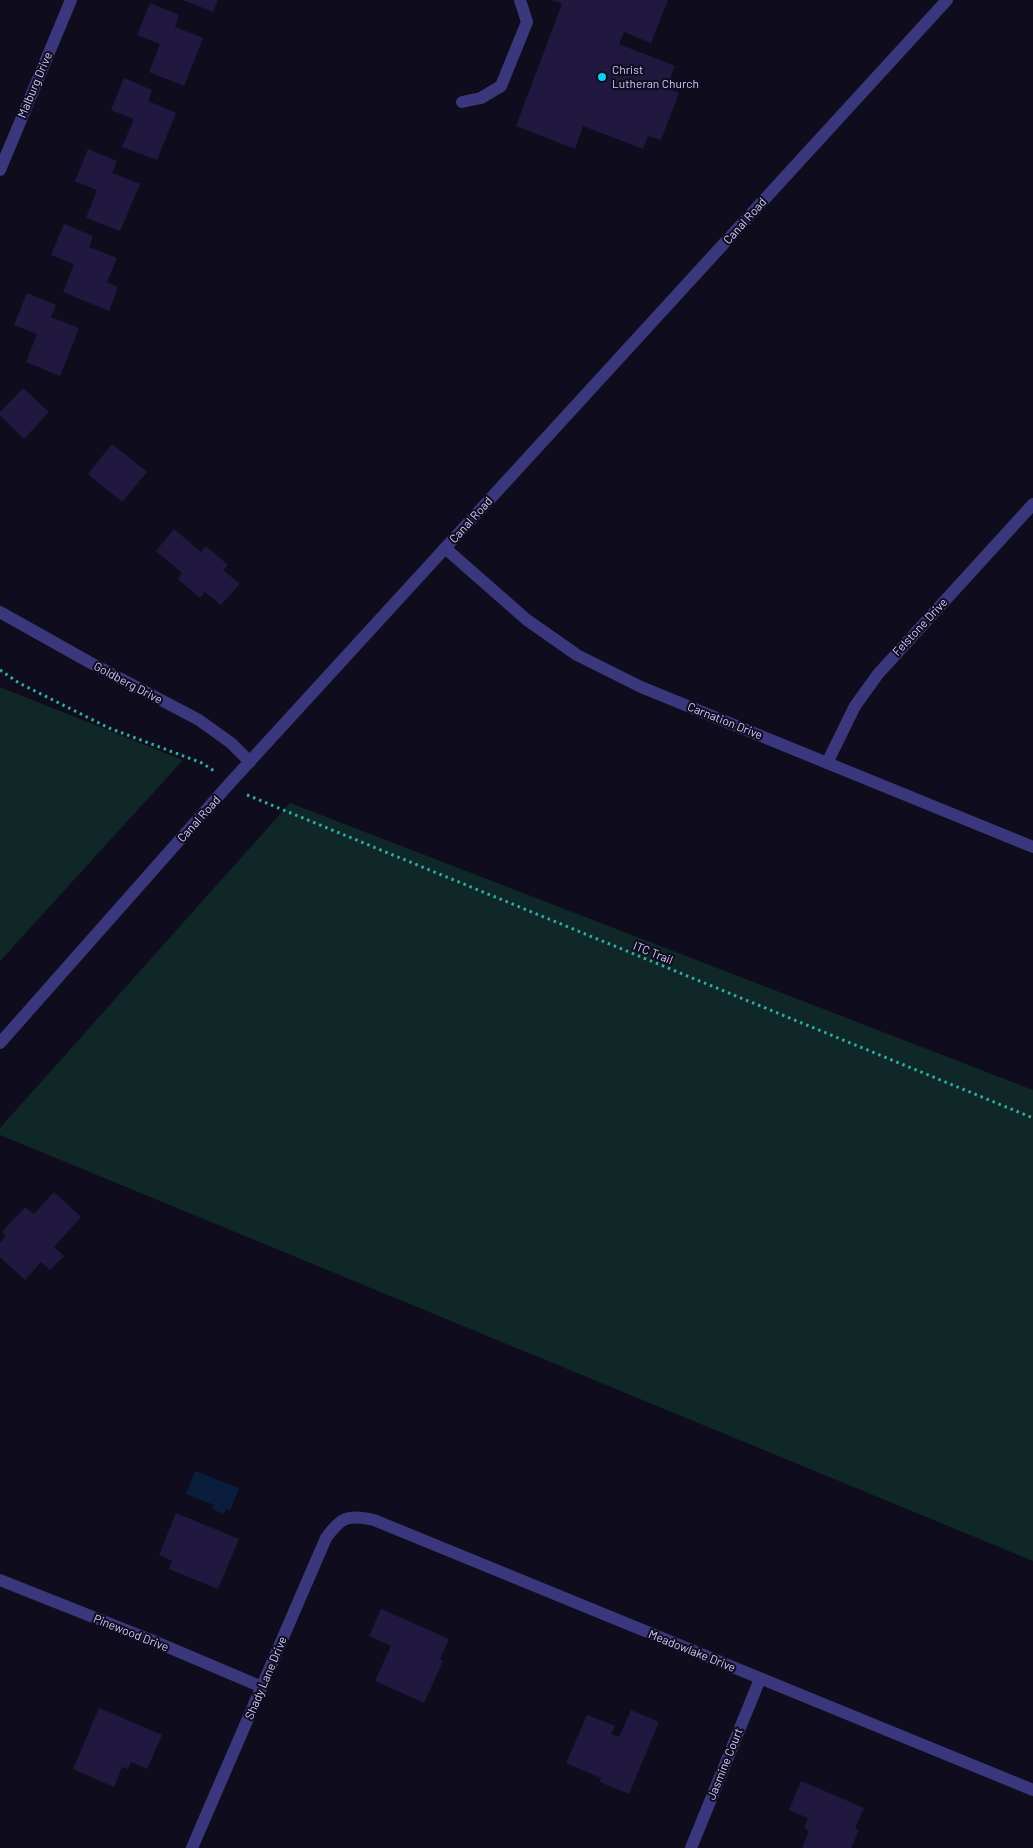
<!DOCTYPE html>
<html>
<head>
<meta charset="utf-8">
<style>
  body { margin:0 }
  canvas { display:block; background:#0f0c1d }
</style>
</head>
<body>
<canvas width="1033" height="1848"></canvas>
<script>
const ctx = document.querySelector('canvas').getContext('2d');
ctx.lineJoin = 'round';
function fill(path, color) {
  ctx.fillStyle = color;
  ctx.fill(path, 'evenodd');
}
function trace(path, color, width, dash) {
  ctx.strokeStyle = color;
  ctx.lineWidth = width;
  ctx.lineCap = dash ? 'butt' : 'round';
  ctx.setLineDash(dash || []);
  ctx.stroke(path);
}
function drawText(font, color, halo, rows, align = 'center') {
  ctx.font = font + ' Barlow,sans-serif';
  ctx.lineWidth = 4;
  ctx.setLineDash([]);
  ctx.textBaseline = 'middle';
  ctx.strokeStyle = halo;
  ctx.fillStyle = color;
  for (const [text, x, y, turn = 0] of rows) {
    ctx.save();
    ctx.translate(x, y);
    ctx.rotate((+turn || 0) * Math.PI / 180);
    ctx.textAlign = isNaN(turn) ? turn : align;
    if (halo) ctx.strokeText(text, 0, 0);
    ctx.fillText(text, 0, 0);
    ctx.restore();
  }
}
const green = new Path2D(`
  M 0,687 L 183,760 L 0,961 Z
  M 290,803 L 1033,1090 L 1033,1561 L 0,1135 L 0,1128 Z`);
const water = new Path2D(`
  M 195,1471 L 239,1488 L 230,1511 L 226,1509 L 224,1514 L 212,1509 L 214,1505 L 186,1494 Z`);
const building = new Path2D(`
  M 183,0 L 218,0 L 213,12 Z
  M 551,0 L 668,0 L 651,43 L 624,32 L 619,44 L 675,66 L 666,88 L 679,93 L 661,140 L 648,136 L 643,149 L 583,126 L 575,149 L 516,126 L 562,4 Z
  M 150,3 L 179,15 L 175,27 L 203,38 L 184,86 L 149,72 L 160,44 L 137,35 Z
  M 124,78 L 152,90 L 148,101 L 176,113 L 157,160 L 122,147 L 134,119 L 111,110 Z
  M 88,149 L 117,161 L 112,173 L 140,184 L 120,231 L 86,218 L 97,190 L 75,181 Z
  M 64,224 L 93,236 L 89,247 L 117,258 L 107,282 L 118,287 L 109,311 L 63,292 L 74,264 L 51,255 Z
  M 27,293 L 56,305 L 51,317 L 79,328 L 60,376 L 26,362 L 37,334 L 14,325 Z
  M 23,388 L 49,412 L 24,439 L 0,415 L 0,412 Z
  M 112,444 L 147,472 L 122,502 L 88,474 Z
  M 174,529 L 201,552 L 206,546 L 228,565 L 223,570 L 240,584 L 221,605 L 205,592 L 200,598 L 178,579 L 182,573 L 156,551 Z
  M 54,1192 L 81,1217 L 54,1247 L 64,1256 L 50,1270 L 41,1262 L 25,1280 L 0,1257 L 0,1243 L 6,1236 L 2,1232 L 25,1207 L 34,1214 Z
  M 176,1513 L 239,1539 L 218,1589 L 169,1569 L 172,1561 L 159,1555 Z
  M 381,1609 L 449,1639 L 440,1659 L 443,1661 L 424,1703 L 375,1681 L 391,1646 L 369,1636 Z
  M 99,1708 L 162,1735 L 147,1769 L 131,1762 L 128,1769 L 122,1767 L 114,1787 L 73,1769 Z
  M 631,1710 L 659,1722 L 629,1794 L 600,1782 L 601,1778 L 566,1763 L 587,1715 L 615,1726 L 611,1734 L 619,1737 Z
  M 801,1781 L 864,1808 L 855,1828 L 859,1830 L 851,1848 L 802,1848 L 809,1831 L 804,1828 L 808,1818 L 789,1810 Z`);
const path = new Path2D(`
  M 0,670 L 19,683 L 109,728 L 202,763 L 214,771
  M 247,795 L 1033,1118`);
const service = new Path2D(`
  M 462,102 L 481,98 L 501,86 L 527,22 L 520,0`);
const minor = new Path2D(`
  M 0,170 L 71,0
  M 445,548 L 527,620 L 577,655 L 641,687 L 1033,847
  M 0,612 L 89,662 L 199,720 L 231,743 L 250,762
  M 827,763 L 855,706 L 878,674 L 1033,504
  M 0,1580 L 156,1642 L 262,1687
  M 192,1848 L 326,1538 C 341,1517 348,1514 374,1520 L 1033,1790
  M 691,1848 L 760,1679`);
const tertiary = new Path2D(`
  M 0,1043 L 230,783 L 947,0`);
const markers = [
  [602,77,5,"#03d5f0"]
];
const poiNames = [
  ["Christ",612,70],
  ["Lutheran Church",612,84]
];
const streetNames = [
  ["Malburg Drive",35,85,-67],
  ["Canal Road",745,221,-48],
  ["Canal Road",471,520,-48],
  ["Felstone Drive",920,627,-47],
  ["Goldberg Drive",128,683,28],
  ["Carnation Drive",725,721,22],
  ["Canal Road",199,819,-48],
  ["ITC Trail",653,953,22],
  ["Pinewood Drive",131,1633,22],
  ["Meadowlake Drive",692,1651,22],
  ["Shady Lane Drive",266,1678,-67],
  ["Jasmine Court",725,1764,-68]
];
fill(green, '#0f2726');
fill(water, '#0b1d3d');
fill(building, '#20183e');
trace(path, '#2eada6', 3, [2.5, 4]);
trace(service, '#3a377c', 12);
trace(minor, '#3a377c', 12);
trace(tertiary, '#3a377c', 12);
for (const [x, y, r, color] of markers) {
  const dot = new Path2D();
  dot.arc(x, y, r, 0, 2 * Math.PI);
  ctx.fillStyle = color;
  ctx.fill(dot);
  trace(dot, '#0f0c1d', 2);
}
drawText('12px', '#cfc8fe', '#0f0c1d', poiNames, 'left');
drawText('12px', '#cfc8fe', '#0f0c1d', streetNames);
</script>
</body>
</html>
